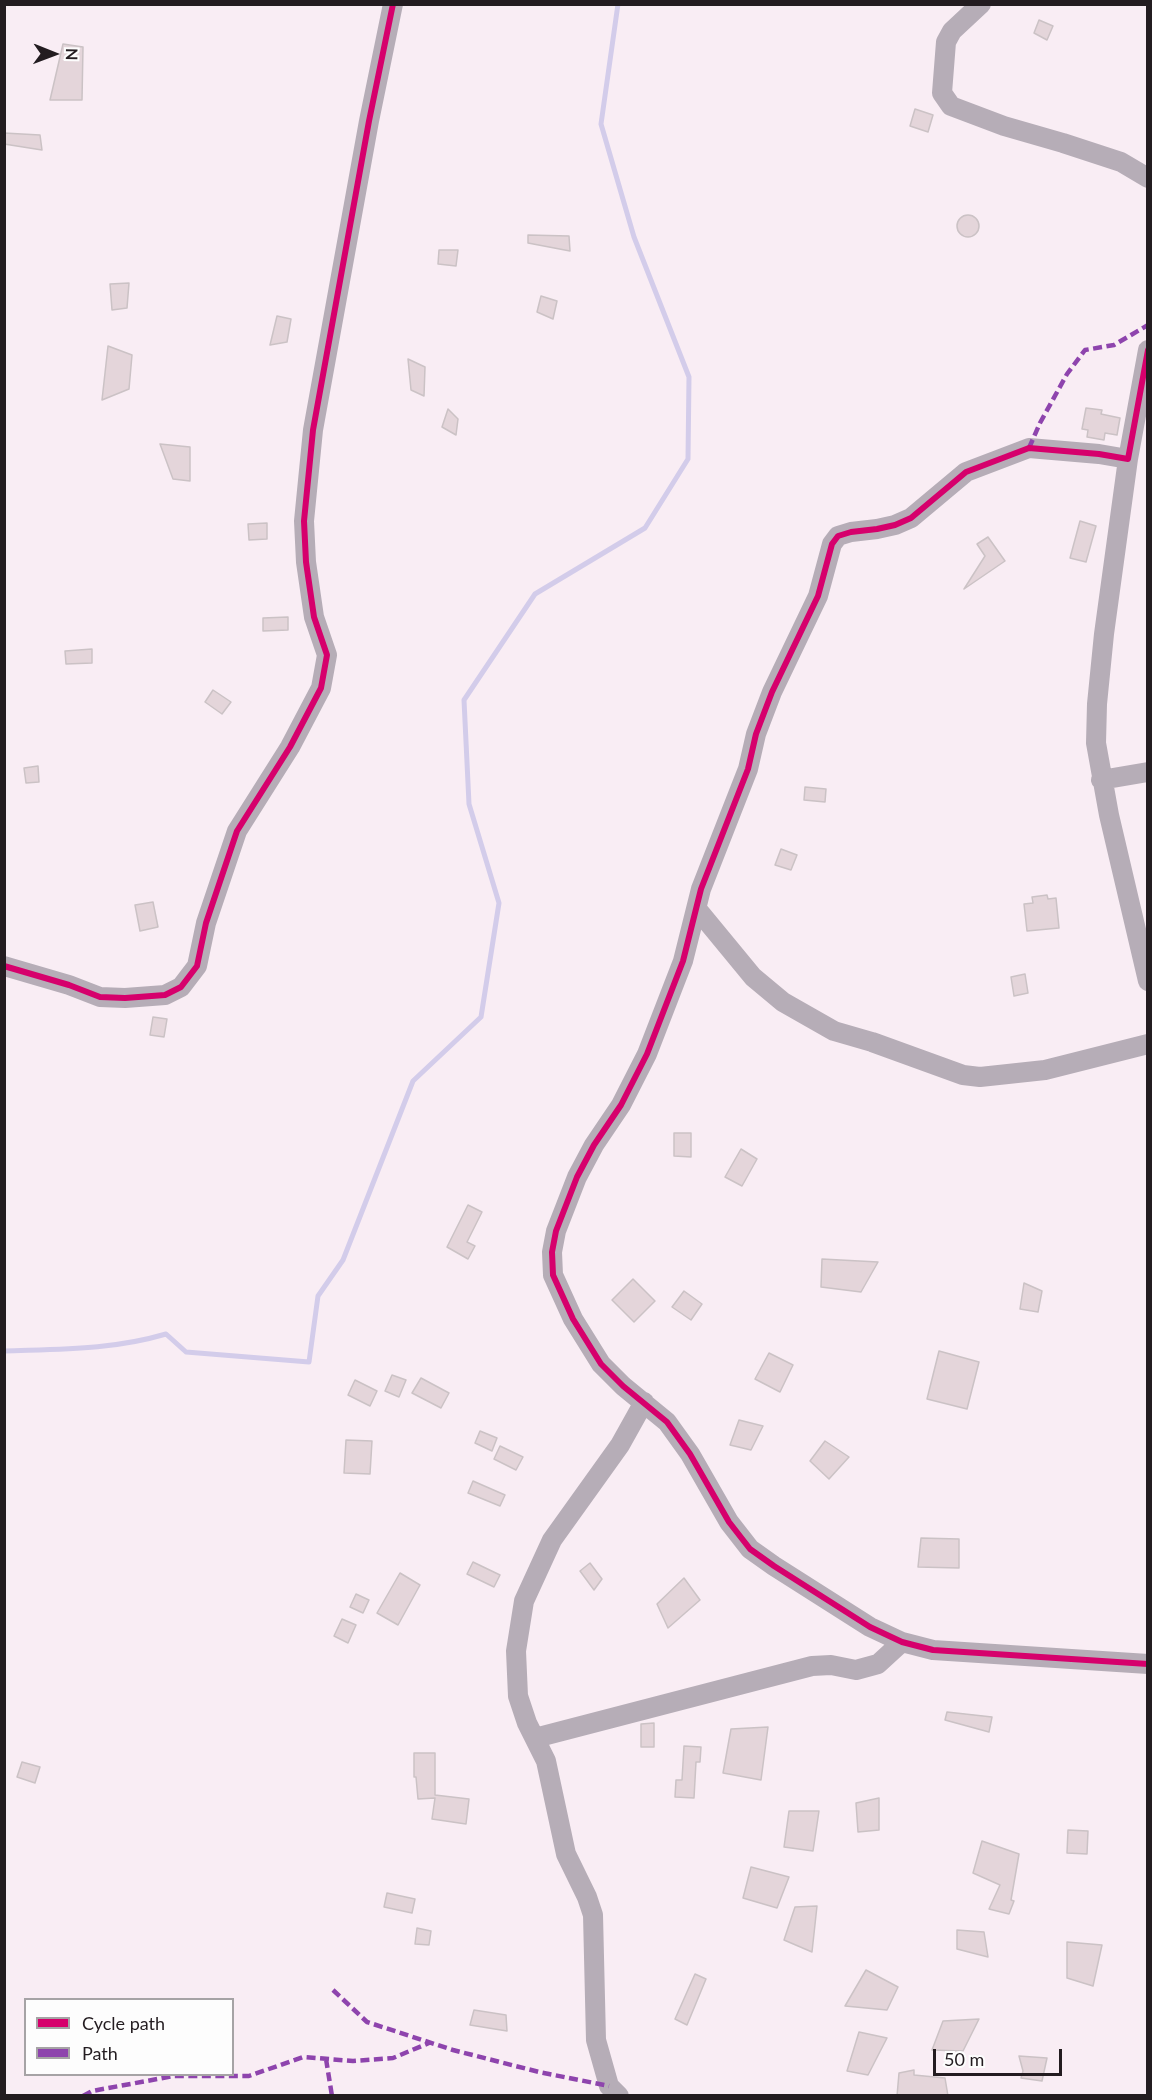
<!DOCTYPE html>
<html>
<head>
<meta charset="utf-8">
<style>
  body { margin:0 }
  #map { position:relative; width:1152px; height:2100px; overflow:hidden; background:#f9edf4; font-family:Lato,sans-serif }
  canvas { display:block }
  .frame { position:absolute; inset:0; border:6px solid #231c20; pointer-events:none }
  .legend { position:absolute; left:24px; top:1998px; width:210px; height:78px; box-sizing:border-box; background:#fdfdfd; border:2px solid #a6a3a5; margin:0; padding:8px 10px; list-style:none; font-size:18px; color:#231c20 }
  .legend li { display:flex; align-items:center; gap:12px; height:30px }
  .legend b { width:30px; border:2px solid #a6a3a5 }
  .north { position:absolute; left:24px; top:24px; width:60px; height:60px; -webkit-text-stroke:4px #fdfdfd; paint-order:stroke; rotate:91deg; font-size:16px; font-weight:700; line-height:24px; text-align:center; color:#231c20 }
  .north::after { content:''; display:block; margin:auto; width:21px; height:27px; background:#231c20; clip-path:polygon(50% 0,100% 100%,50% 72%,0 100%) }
  .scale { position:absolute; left:933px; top:2049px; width:129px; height:27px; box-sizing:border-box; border:3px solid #231c20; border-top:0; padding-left:8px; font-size:18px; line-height:21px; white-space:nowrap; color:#231c20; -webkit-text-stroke:4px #fdfdfd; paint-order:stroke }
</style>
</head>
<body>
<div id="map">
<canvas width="1152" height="2100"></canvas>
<div class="frame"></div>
<ul class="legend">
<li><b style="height:8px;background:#d6006c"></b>Cycle path</li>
<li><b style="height:8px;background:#8e44ad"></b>Path</li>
</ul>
<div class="north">N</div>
<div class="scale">50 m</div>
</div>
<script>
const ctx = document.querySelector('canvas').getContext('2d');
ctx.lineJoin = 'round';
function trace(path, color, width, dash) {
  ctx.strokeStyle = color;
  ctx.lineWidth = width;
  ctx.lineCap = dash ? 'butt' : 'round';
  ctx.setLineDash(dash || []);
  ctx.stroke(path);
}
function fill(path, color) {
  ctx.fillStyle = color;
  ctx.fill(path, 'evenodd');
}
const stream = new Path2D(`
  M 4,1351 C 60,1349 112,1350 166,1334 L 186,1352 L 309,1362 L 318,1296 L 343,1260 L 413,1081 L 481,1017 L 499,903 L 469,804 L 464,700 L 535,594 L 645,528 L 688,459 L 689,377 L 634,237 L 601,124 L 618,4`);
const building = new Path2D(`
  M 1039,20 L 1053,26 L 1047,40 L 1034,33 Z
  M 63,44 L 83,47 L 82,100 L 50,100 Z
  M 915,109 L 933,115 L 928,132 L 910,126 Z
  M 4,133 L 40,135 L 42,150 L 4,144 Z
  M957 226a11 11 0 1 1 22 0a11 11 0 1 1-22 0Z
  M 528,235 L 569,236 L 570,251 L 528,243 Z
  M 439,250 L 458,250 L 456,266 L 438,264 Z
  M 129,283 L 127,308 L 112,310 L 110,284 Z
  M 541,296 L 557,301 L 553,319 L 537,312 Z
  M 277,316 L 291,319 L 287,342 L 270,345 Z
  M 108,346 L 132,355 L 129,389 L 102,400 Z
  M 408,359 L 425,367 L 424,396 L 411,390 Z
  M 1086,408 L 1102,410 L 1101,414 L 1120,418 L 1117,435 L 1105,433 L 1104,440 L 1087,437 L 1088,430 L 1082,429 Z
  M 448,409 L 458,419 L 456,435 L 442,427 Z
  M 160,444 L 190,447 L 190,481 L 173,479 Z
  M 1080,521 L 1096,526 L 1086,562 L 1070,558 Z
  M 267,523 L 267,539 L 249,540 L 248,524 Z
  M 988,537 L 1005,561 L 964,589 L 985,556 L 977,544 Z
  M 288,617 L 288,630 L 263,631 L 263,618 Z
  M 92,649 L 92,663 L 66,664 L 65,651 Z
  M 213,690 L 231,702 L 222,714 L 205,702 Z
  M 38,766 L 39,782 L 26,783 L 24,768 Z
  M 805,787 L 826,789 L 825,802 L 804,800 Z
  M 781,849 L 797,855 L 791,870 L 775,865 Z
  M 1047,895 L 1048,899 L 1056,898 L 1059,928 L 1027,931 L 1024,904 L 1033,903 L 1032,897 Z
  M 153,902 L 158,927 L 140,931 L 135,905 Z
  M 1025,974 L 1028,993 L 1014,996 L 1011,977 Z
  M 153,1017 L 167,1019 L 164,1037 L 150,1035 Z
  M 674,1133 L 691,1133 L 691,1157 L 674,1156 Z
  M 741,1149 L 757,1159 L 742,1186 L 725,1177 Z
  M 468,1205 L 482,1212 L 467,1242 L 475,1246 L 468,1259 L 447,1247 Z
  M 822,1259 L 878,1262 L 861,1292 L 821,1287 Z
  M 633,1279 L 655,1301 L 634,1322 L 612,1300 Z
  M 1024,1283 L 1042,1291 L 1038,1312 L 1020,1309 Z
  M 684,1291 L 702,1304 L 691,1320 L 672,1307 Z
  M 939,1351 L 979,1362 L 967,1409 L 927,1399 Z
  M 769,1353 L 793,1365 L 780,1392 L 755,1379 Z
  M 392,1375 L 406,1380 L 399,1397 L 385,1391 Z
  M 421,1378 L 449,1393 L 441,1408 L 412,1393 Z
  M 355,1380 L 377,1391 L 370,1406 L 348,1395 Z
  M 739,1420 L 763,1426 L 751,1450 L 730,1445 Z
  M 480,1431 L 497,1438 L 492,1451 L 475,1443 Z
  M 346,1440 L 372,1441 L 370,1474 L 344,1473 Z
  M 825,1441 L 849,1457 L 829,1479 L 810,1461 Z
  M 500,1446 L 523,1457 L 516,1470 L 494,1459 Z
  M 473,1481 L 505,1495 L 500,1506 L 468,1493 Z
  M 921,1538 L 959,1539 L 959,1568 L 918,1567 Z
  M 473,1562 L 500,1575 L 494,1587 L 467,1574 Z
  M 590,1563 L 602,1579 L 594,1590 L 580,1571 Z
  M 400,1573 L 420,1585 L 398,1625 L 377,1613 Z
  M 684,1578 L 700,1600 L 668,1628 L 657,1604 Z
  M 356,1594 L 369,1600 L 363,1613 L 350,1607 Z
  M 342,1619 L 356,1625 L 348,1643 L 334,1636 Z
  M 947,1712 L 992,1717 L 989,1732 L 945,1720 Z
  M 654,1723 L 654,1747 L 641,1747 L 641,1724 Z
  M 768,1727 L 761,1780 L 723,1773 L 731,1729 Z
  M 684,1746 L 701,1747 L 700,1762 L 696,1762 L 694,1798 L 675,1797 L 676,1780 L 682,1780 Z
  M 414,1753 L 435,1753 L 435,1795 L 469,1799 L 466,1824 L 432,1819 L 435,1798 L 418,1799 L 416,1777 L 414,1777 Z
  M 22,1762 L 40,1767 L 35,1783 L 17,1777 Z
  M 879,1798 L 879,1830 L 858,1832 L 856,1803 Z
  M 789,1811 L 819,1811 L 813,1851 L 784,1847 Z
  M 1068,1830 L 1088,1831 L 1087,1854 L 1067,1853 Z
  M 982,1841 L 1019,1854 L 1011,1900 L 1014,1901 L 1009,1914 L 989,1909 L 1000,1885 L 973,1873 Z
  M 751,1867 L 789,1877 L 777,1908 L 743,1898 Z
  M 387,1893 L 415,1899 L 412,1913 L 384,1907 Z
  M 817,1906 L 812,1952 L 784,1940 L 795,1907 Z
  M 417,1928 L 431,1931 L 429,1945 L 415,1944 Z
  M 957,1930 L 984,1932 L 988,1957 L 957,1949 Z
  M 1067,1942 L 1102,1945 L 1093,1986 L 1067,1978 Z
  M 866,1970 L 898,1987 L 887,2010 L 845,2006 Z
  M 695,1974 L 706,1979 L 687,2025 L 675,2019 Z
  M 474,2010 L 506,2015 L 507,2031 L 470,2025 Z
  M 979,2019 L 963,2051 L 932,2050 L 943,2021 Z
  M 859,2032 L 887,2038 L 868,2075 L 847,2071 Z
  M 1019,2056 L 1047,2058 L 1042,2081 L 1021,2078 L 1023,2071 Z
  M 914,2070 L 914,2075 L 945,2078 L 948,2096 L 897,2096 L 899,2073 Z`);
const minor = new Path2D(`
  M 981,4 L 952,31 L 946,42 L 942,93 L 951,106 L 1004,126 L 1063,143 L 1121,162 L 1148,178
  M 1148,350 L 1128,459 L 1099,454 L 1029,448 L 966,472 L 911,518 L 895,525 L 877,529 L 851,532 L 838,536 L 832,544 L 818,596 L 772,692 L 756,734 L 748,769 L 701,889 L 683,961 L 647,1054 L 621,1105 L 594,1145 L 577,1177 L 556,1231 L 552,1252 L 553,1275 L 573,1319 L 601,1364 L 623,1386 L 667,1422 L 690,1454 L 729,1522 L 750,1549 L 774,1566 L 870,1627 L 902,1642 L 933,1650 L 1148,1664
  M 1128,459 L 1104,634 L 1097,704 L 1096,743 L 1109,815 L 1148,981
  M 1101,780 L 1148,772
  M 697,909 L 753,977 L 783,1002 L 834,1031 L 872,1042 L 963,1075 L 980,1077 L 1045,1070 L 1148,1044
  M 4,966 L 69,985 L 100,997 L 125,998 L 165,995 L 181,987 L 197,966 L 206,923 L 237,831 L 290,747 L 321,688 L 327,655 L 314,617 L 306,562 L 304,521 L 313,430 L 369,121 L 393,4
  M 535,1738 L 812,1666 L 831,1665 L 856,1670 L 878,1664 L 902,1642
  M 619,2096 L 609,2086 L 596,2040 L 593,1915 L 587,1897 L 566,1854 L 546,1761 L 527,1723 L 518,1696 L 516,1651 L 524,1601 L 552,1540 L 620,1445 L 644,1402`);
const quiet = new Path2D(`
  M 1029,448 L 1040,423 L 1067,374 L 1085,350 L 1114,345 L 1148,325
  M 333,1990 L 367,2022 L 453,2050 L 539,2072 L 609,2086
  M 326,2059 L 332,2096
  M 83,2096 L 92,2091 L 174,2076 L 249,2076 L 303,2057 L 353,2061 L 393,2058 L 429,2043`);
const cycleway = new Path2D(`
  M 1148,350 L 1128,459 L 1099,454 L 1029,448 L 966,472 L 911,518 L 895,525 L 877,529 L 851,532 L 838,536 L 832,544 L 818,596 L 772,692 L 756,734 L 748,769 L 701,889 L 683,961 L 647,1054 L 621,1105 L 594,1145 L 577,1177 L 556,1231 L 552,1252 L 553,1275 L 573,1319 L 601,1364 L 623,1386 L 667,1422 L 690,1454 L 729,1522 L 750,1549 L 774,1566 L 870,1627 L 902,1642 L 933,1650 L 1148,1664
  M 4,966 L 69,985 L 100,997 L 125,998 L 165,995 L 181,987 L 197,966 L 206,923 L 237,831 L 290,747 L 321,688 L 327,655 L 314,617 L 306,562 L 304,521 L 313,430 L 369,121 L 393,4`);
trace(stream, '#d3ccea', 5);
fill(building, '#e4d5da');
trace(building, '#cbc2c5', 1.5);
trace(minor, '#b6adb7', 20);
trace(quiet, '#8e44ad', 4.5, [9, 4.5]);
trace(cycleway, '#d6006c', 6);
</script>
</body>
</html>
